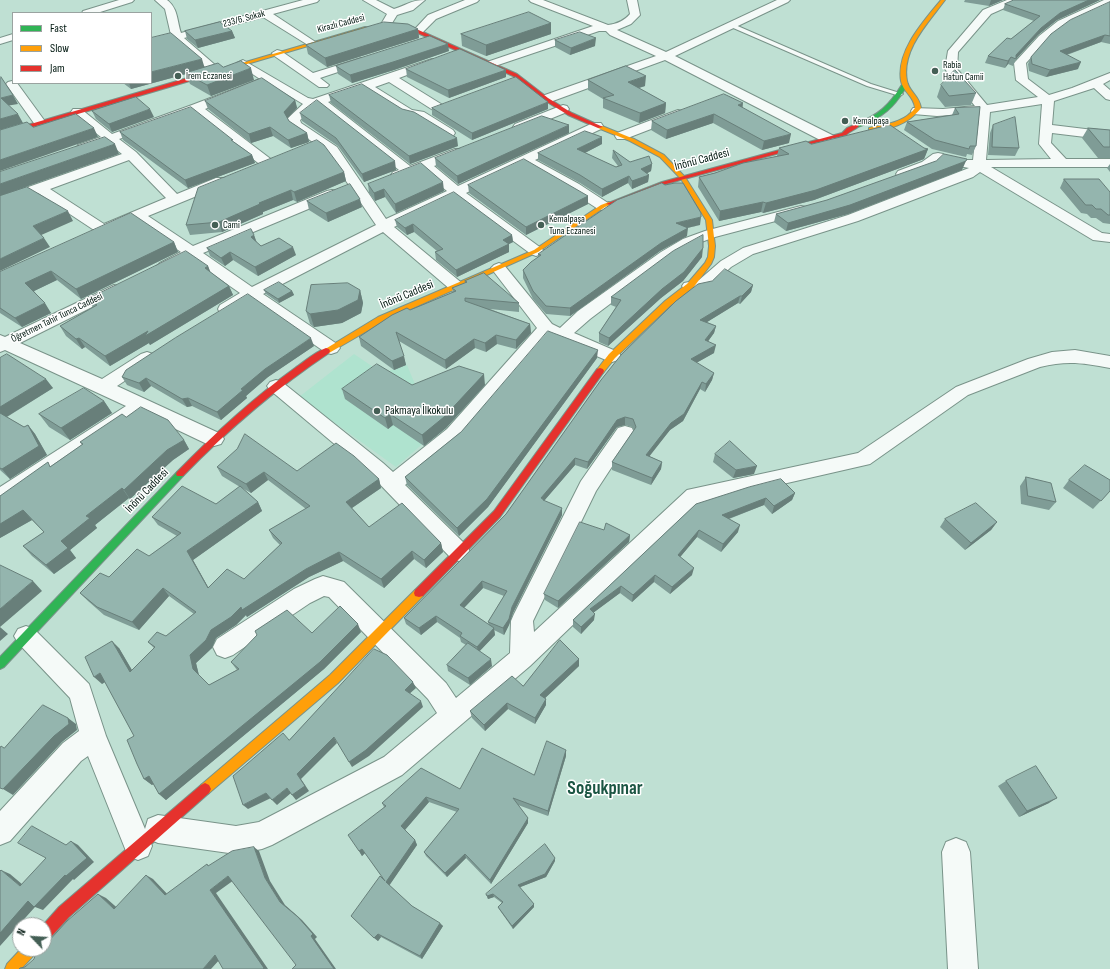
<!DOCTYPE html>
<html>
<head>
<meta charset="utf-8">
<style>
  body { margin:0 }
  #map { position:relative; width:1110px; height:969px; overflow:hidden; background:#bfe0d3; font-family:"Sofia Sans Condensed",sans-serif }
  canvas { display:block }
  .legend { position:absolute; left:12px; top:12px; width:140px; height:72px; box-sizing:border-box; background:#fff; border:1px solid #9aa3a0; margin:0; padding:5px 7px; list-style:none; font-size:12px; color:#021911 }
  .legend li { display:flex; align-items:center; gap:8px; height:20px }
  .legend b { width:20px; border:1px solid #9aa3a0 }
  .north { position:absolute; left:12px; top:917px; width:40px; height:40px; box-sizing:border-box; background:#fff; border:1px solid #9aa3a0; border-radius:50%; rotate:295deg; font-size:11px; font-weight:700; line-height:16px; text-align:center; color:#021911 }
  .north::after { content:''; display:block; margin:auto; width:14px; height:18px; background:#445f55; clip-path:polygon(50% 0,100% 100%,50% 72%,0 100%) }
</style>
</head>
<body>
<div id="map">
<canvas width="1110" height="969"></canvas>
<ul class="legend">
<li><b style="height:5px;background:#30b455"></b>Fast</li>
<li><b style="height:5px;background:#ff9f0a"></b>Slow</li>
<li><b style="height:5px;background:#e5322d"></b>Jam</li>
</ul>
<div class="north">N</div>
</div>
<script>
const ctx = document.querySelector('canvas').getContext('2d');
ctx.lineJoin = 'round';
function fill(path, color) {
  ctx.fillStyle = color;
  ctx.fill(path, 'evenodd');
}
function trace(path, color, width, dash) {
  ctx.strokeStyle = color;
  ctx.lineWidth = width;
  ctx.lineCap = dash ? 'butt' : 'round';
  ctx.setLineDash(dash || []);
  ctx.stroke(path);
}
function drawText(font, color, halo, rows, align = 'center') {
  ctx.font = font + ' "Sofia Sans Condensed",sans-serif';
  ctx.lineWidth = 3;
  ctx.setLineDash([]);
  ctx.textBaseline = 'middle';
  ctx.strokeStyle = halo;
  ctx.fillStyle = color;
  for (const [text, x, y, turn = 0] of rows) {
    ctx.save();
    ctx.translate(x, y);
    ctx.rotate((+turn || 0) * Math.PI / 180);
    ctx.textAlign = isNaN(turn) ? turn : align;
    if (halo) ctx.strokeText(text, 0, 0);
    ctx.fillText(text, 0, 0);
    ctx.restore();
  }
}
const built = new Path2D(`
  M 354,354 L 382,373 L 407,365 L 422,401 L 449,421 L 396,467 L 299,397 Z`);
const lane = new Path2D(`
  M 733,24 L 871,84 L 903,94 L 900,96 L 867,86 L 731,27 L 730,26 Z`);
const street = new Path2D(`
  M 119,0 L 134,0 L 132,2 L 97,13 L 82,13 L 83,11 Z
  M 155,0 L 167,0 C 178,8 177,21 181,33 L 303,0 L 319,0 L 317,2 L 273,14 L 317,43 L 312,46 L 308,45 L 263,17 L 184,38 L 222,71 L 220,73 L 212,73 L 175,41 L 151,47 L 151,41 L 171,35 L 165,9 Z
  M 363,0 L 376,0 L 394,9 C 407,5 411,0 425,0 L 413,10 L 397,15 L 389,28 L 385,29 L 380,26 L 387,14 Z
  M 465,0 L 479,0 L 477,2 L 436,19 L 422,33 L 414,33 L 413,31 L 428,15 Z
  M 529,0 L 543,0 L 608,25 C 617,24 624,21 630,14 L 627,0 L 637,0 L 640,15 L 631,24 L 617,30 L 666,52 L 777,0 L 790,0 L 788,2 L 675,56 L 834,136 L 835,139 L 834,142 L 824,142 L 665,60 L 550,102 L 542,102 L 540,99 L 542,96 L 656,56 L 610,35 L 606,31 L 599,31 L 495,66 L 487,66 L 485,64 L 487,62 L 593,26 L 531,2 Z
  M 1007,0 L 1020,0 L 1018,2 L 991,14 L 958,52 L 957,69 L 987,105 L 1038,97 L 1016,80 L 1014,63 L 1016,61 L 1039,36 L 1058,21 L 1104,0 L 1110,0 L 1110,5 L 1066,25 L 1047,40 L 1026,63 L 1028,79 L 1049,95 L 1072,88 L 1110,73 L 1110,80 L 1103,84 L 1110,90 L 1110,100 L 1106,99 L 1094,88 L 1054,101 L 1052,125 L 1110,132 L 1110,140 L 1052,133 L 1051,143 L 1066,159 L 1110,159 L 1110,167 L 991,167 L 1102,233 L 1110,234 L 1110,242 L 1093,240 L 980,172 L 973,177 L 858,221 L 753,254 L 731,267 L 710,287 L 690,291 L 684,289 L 682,286 L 684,283 L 699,280 L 721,261 L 743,248 L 848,215 L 969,168 L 959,166 L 957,163 L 959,160 L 973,160 L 978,113 L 937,116 L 913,114 L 911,111 L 913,108 L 943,109 L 975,106 L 945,69 L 948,51 L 983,10 ZM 1042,104 L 1039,144 L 1051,159 L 986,160 L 990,112 Z
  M 13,34 L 13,40 L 0,44 L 0,38 Z
  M 277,50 L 281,51 L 313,73 L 361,58 L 367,61 L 365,63 L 320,78 L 329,85 L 327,87 L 319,87 L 273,55 L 272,53 Z
  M 432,59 L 438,62 L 436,64 L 399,78 L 441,104 L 443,107 L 441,110 L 433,110 L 389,82 L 375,87 L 412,110 L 424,112 L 453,130 L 455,133 L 453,136 L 445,136 L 416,118 L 404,116 L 364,90 L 328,102 L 410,166 L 455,149 L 465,149 L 467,152 L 465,155 L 434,166 L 458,186 L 593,123 L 601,123 L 603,126 L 601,129 L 535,160 L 579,184 L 608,203 L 610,206 L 608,209 L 603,210 L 598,209 L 569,190 L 524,165 L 466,193 L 541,248 L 544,251 L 541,254 L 536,256 L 531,254 L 455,198 L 394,227 L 463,284 L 465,287 L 463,290 L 457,292 L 451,290 L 383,232 L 263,294 L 337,344 L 340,348 L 337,352 L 331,354 L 325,352 L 251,301 C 241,307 232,316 220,313 L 218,309 L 220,305 L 240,293 L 191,259 C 181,264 171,272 160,269 L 157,266 L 160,263 L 181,252 L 136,221 L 115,229 L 109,230 L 107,232 L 102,233 L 97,232 L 38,193 L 0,206 L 0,197 L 122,154 L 108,143 L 83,152 L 78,151 L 77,148 L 78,145 L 101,137 L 73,115 L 71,112 L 73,109 L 81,109 L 112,134 L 192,105 L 260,79 L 239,65 L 237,63 L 243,60 L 308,98 L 313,99 ZM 268,83 L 303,104 L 287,119 L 290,125 L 327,153 L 376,225 L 252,287 L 203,253 L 337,197 L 339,194 L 337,191 L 332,190 L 327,191 L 193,246 L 148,216 L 226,184 L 228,181 L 226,178 L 216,178 L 177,194 L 136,152 L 119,139 L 194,113 L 262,166 L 272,166 L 274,163 L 272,160 L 205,109 ZM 319,106 L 399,170 L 393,172 L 391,175 L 393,178 L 403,178 L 422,171 L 447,191 L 386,219 L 337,147 L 301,123 L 300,120 ZM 129,160 L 166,198 L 104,224 L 50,189 Z
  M 12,81 L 13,83 L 17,83 L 44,120 L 46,123 L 44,126 L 36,126 L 6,84 L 8,82 Z
  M 563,105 L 567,106 L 569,109 L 567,112 L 523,130 L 515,130 L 513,127 L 515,124 Z
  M 678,110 L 682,111 L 684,114 L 682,117 L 625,139 L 617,139 L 615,136 L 617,133 Z
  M 938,153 L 943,154 L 945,157 L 932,168 L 903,178 L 898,177 L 896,174 L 898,171 L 922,162 L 933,154 Z
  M 801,206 L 806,207 L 808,210 L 806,213 L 715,237 L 693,245 L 671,258 L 590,319 L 574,333 L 618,352 L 621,356 L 618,360 L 612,362 L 606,360 L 549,336 L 461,439 L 405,485 L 467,546 L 470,552 L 467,558 L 459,561 L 451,558 L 369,473 L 270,390 L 267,386 L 270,382 L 276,380 L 282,382 L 383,463 L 393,472 L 447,429 L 537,328 L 491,268 L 494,265 L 499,263 L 504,265 L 552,324 L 560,328 L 578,311 L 661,252 L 683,239 L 705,231 Z
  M 114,285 L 120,287 L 122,290 L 120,293 L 20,343 L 102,379 L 141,354 L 147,352 L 153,354 L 156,358 L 153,362 L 117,386 L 221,434 L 224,439 L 221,444 L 214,446 L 207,444 L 142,413 L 7,503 L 0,505 L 0,487 L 126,406 L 5,350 L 0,352 L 0,335 L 5,337 Z
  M 1075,350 L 1110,356 L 1110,368 C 1084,363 1067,360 1040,367 L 968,395 L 870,464 L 700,503 L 530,666 L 402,775 L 272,845 L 262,849 L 236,854 L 158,843 L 149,839 L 152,846 L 148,856 L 138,860 L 128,856 L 88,756 L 81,761 L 10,841 L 0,845 L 0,811 L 63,743 L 79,731 L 70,698 L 18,643 L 14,636 L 18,629 L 26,626 L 34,629 L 89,684 L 106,736 L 145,829 L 148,819 L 158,815 L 236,826 L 259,822 L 384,757 L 437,713 L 428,699 L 329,597 L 324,596 L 310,603 L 233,655 L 225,658 L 217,655 L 213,647 L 217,639 L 294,589 L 315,579 L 323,576 L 344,582 L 446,683 L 456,698 L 510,653 L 511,621 L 514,614 L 581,481 L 618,428 L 625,426 L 632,428 L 634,433 L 596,491 L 533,621 L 534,632 L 687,490 L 858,453 L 956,387 L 1028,359 L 1052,352 Z
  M 956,838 L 966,842 L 970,852 L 978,969 L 948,969 L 942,852 L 946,842 Z`);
const fast = new Path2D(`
  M 903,83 L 908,84 C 898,101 888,114 869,122 C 864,125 859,128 854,127 L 854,125 C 879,115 889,106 903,83 Z
  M 180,471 L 184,474 L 183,476 L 4,667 L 0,669 L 0,657 L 177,472 Z`);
const slow = new Path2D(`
  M 941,0 L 945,0 C 928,23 901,50 907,81 C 909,92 919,95 921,108 C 910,123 887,132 869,130 L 869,128 C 886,124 904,123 915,108 C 914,96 903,92 901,81 C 896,51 923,22 941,0 Z
  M 365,27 L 369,28 L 220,72 L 215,71 Z
  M 598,126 L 602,126 L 634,139 L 664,155 L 685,177 L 712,220 L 715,246 L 714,257 L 711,264 L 693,288 L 671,305 L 615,358 L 603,373 L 600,374 L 596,371 L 609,354 L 665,301 L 687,284 L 705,263 L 708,257 L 709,246 L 706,220 L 681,179 L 660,157 L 630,141 L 598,128 Z
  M 609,202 L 612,204 L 605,207 L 538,252 L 384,321 L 329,353 L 323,353 L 322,351 L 378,317 L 534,250 L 601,205 Z
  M 419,589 L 423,590 L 424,593 L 423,596 L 338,683 L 209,793 L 205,795 L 201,793 L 199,789 L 201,785 L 330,675 L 415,590 Z
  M 21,949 L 37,949 L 35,954 L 21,969 L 5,969 L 7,964 Z`);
const jam = new Path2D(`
  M 385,25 L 414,28 L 517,74 L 548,98 L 572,113 L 603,127 L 598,128 L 568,115 L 544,100 L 513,76 L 411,30 L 385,27 L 367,29 L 365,28 Z
  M 218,69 L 221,71 L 220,72 L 0,137 L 0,133 Z
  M 856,124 L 859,126 C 855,130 850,131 846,135 L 666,184 L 611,205 L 606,204 L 662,182 L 842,133 L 847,128 Z
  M 326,348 L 329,349 L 330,351 L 329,353 C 275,389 228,430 183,476 L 177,476 L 176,474 L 177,472 C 214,434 252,399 295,368 C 304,362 315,352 326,348 Z
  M 600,368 L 603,369 L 604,371 L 603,373 L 500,517 L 423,596 L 419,597 L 415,596 L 414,593 L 415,590 L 494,511 L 597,369 Z
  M 205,783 L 209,785 L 211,789 L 209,793 L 69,917 L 49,939 L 44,941 L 43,925 L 59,907 L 201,785 Z`);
const wall = new Path2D(`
  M 965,0 L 1003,0 L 989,6 L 964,2 Z
  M 1014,0 L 1100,0 L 1057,20 L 1038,35 L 1016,59 L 1013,66 L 1008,64 L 1005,68 L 985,63 L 988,56 L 1011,39 L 1034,21 L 1003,10 L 1005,4 Z
  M 1110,2 L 1110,44 L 1101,42 L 1067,55 L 1078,69 L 1046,77 L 1029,71 L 1028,64 L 1031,57 Z
  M 551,23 L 551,34 L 486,56 L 462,46 L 461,34 Z
  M 418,29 L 419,38 L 327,67 L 308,54 L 306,45 Z
  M 185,31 L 232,31 L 235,38 L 198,48 L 187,39 Z
  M 555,40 L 595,46 L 570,55 L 555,47 Z
  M 449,51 L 394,70 L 352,83 L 338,74 L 336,66 Z
  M 205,67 L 223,67 L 254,80 L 211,96 L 190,84 L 186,74 L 131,89 L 123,83 L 151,83 Z
  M 406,69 L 506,70 L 506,77 L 449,98 L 407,77 Z
  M 588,80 L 645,86 L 639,88 L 666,103 L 665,113 L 639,123 L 603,108 L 603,99 L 588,90 Z
  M 941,85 L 976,93 L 971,105 L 945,107 L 937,97 Z
  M 329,95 L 402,109 L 458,146 L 410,164 L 331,103 Z
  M 295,100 L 297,108 L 287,118 L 289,121 L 307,133 L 309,142 L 291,148 L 273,136 L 251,143 L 208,109 L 205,101 Z
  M 980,107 L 976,146 L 972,155 L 967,154 L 966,157 L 932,149 L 904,130 L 907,122 L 952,115 L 955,108 Z
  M 432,108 L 548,109 L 472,140 L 432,115 Z
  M 742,108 L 789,143 L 762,150 L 713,123 L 666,139 L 651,130 L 652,121 Z
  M 92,111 L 154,117 L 112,132 L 96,119 Z
  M 300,113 L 396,170 L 364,182 L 338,146 L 302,121 Z
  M 993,125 L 1019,148 L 1015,156 L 988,155 L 990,133 Z
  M 1088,128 L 1110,130 L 1110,158 L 1098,158 L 1082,138 Z
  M 120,132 L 234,142 L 252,155 L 255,163 L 188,188 L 123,140 Z
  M 569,133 L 458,184 L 436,166 L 435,158 Z
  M 602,144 L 585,153 L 616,167 L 618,166 L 612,158 L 613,150 L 630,162 L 652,164 L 651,171 L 647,173 L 649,175 L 648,182 L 632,189 L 628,183 L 602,197 L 580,183 L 538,160 L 538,153 Z
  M 811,144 L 924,148 L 928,149 L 924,159 L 814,200 L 763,213 L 761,212 L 719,221 L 698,187 L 699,177 L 777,156 L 779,148 Z
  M 1110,164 L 1110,172 L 1107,168 Z
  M 962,170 L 848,214 L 786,231 L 774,222 L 776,214 Z
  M 344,172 L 346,181 L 297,202 L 293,200 L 263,212 L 263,214 L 222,232 L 190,235 L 186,225 Z
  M 1064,179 L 1110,192 L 1110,224 L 1103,223 L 1096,218 L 1091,218 L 1087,214 L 1081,213 L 1060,188 Z
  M 368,184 L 444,191 L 396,213 L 385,197 L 375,201 L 369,193 Z
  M 468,185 L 588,196 L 588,204 L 526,235 L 469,193 Z
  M 307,201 L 362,207 L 328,222 L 309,210 Z
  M 395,220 L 512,235 L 513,242 L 509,244 L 509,252 L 457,277 L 436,260 L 435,252 L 437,251 L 414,232 L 407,235 L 397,227 Z
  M 700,225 L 687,228 L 687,236 L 660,251 L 570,316 L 546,314 L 533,299 L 523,278 L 523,270 L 538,257 L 538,254 Z
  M 254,235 L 256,242 L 261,246 L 296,255 L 258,276 L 233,260 L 225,266 L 210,256 L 207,248 Z
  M 174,242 L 178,252 L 81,299 L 57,280 L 34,291 L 51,313 L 22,327 L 0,313 L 0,272 Z
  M 702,257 L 683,281 L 661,298 L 608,346 L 599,342 L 599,333 L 616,307 L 611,305 L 611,297 Z
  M 208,266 L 210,272 L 229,286 L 233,295 L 150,345 L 149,343 L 110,366 L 85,347 L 82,349 L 66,336 L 60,326 L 93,308 L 88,299 Z
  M 465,281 L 519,303 L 519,312 L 490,309 L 530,324 L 531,333 L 516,349 L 497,344 L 486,352 L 475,348 L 446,369 L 399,341 L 406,365 L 394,370 L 361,346 L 359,337 L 410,310 L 453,292 L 452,288 L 465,283 Z
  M 753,285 L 751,292 L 740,304 L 738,303 L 707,322 L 716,326 L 714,333 L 708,341 L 714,353 L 696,363 L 714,373 L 712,380 L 705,392 L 700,389 L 683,421 L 670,430 L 649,456 L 662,462 L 661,469 L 651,485 L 612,470 L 612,462 L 634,430 L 632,427 L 625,425 L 617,427 L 587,469 L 575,465 L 544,501 L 562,515 L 513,613 L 509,625 L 504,635 L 494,630 L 495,635 L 479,651 L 492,666 L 470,685 L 448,671 L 447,665 L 466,645 L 461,642 L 460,638 L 437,622 L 421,635 L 406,624 L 404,618 L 506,514 L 601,380 ZM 483,588 L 504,596 L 488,622 L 489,625 L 464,608 Z
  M 264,290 L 292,291 L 294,295 L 279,303 L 266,294 Z
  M 360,290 L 363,303 L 361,313 L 342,323 L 314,327 L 310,324 L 306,311 Z
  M 314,346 L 268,377 L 246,396 L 247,398 L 221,420 L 192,406 L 187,407 L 151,386 L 144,392 L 127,385 L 122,377 Z
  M 0,358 L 53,388 L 7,417 L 24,427 L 28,425 L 35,434 L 47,455 L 10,479 L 0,470 Z
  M 597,358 L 488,507 L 459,536 L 407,485 L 405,477 L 461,432 Z
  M 412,385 L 485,385 L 446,428 L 424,446 L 393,425 L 388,429 L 345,399 L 342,389 Z
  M 104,401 L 112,413 L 70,440 L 49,427 L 39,414 Z
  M 184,440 L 189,449 L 173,460 L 130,499 L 129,498 L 95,525 L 97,528 L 70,550 L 76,558 L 54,574 L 32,556 L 23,546 L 44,532 L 32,520 L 0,538 L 0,496 L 51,466 L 82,445 L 80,442 Z
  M 715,454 L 754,474 L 733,478 L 713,462 Z
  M 217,467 L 297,471 L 379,479 L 381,488 L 352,508 L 369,527 L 441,543 L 443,552 L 426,568 L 414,559 L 384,588 L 343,561 L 309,577 L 247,617 L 246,615 L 236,625 L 216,638 L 212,648 L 196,663 L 199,675 L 209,685 L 237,670 L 231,662 L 312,633 L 361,632 L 324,669 L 166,800 L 159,794 L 153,784 L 152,785 L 144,779 L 134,736 L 105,682 L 102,684 L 119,648 L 132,670 L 154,648 L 148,642 L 166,636 L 194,614 L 169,596 L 139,630 L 104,615 L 88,601 L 80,593 L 109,577 L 149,556 L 177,536 L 158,525 L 152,517 L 216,504 L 240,487 L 222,476 ZM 268,480 L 306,509 L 269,530 L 273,538 L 280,545 L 244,579 L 208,587 L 193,560 L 262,511 L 258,502 L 242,488 L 251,493 Z
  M 1026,477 L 1056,502 L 1049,510 L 1021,504 L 1020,486 Z
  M 1069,480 L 1110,491 L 1093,509 L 1063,488 Z
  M 795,493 L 792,500 L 772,514 L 764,505 L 729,519 L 738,532 L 721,552 L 697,537 L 680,557 L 692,575 L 670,594 L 654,582 L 632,602 L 620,593 L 594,612 L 594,620 L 581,634 L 573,627 L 573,620 L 696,504 Z
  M 945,519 L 997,522 L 991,530 L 965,550 L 940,527 Z
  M 604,530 L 630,535 L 629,542 L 558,608 L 545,600 L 544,594 Z
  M 579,659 L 579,666 L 545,698 L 546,705 L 535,724 L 508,709 L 485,731 L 472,718 L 470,711 Z
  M 566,750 L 566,756 L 548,816 L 518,805 L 528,818 L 528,823 L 491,884 L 466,858 L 447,877 L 426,856 L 424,852 L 457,812 L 429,802 L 405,830 L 415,840 L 417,845 L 389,885 L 412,906 L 443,926 L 422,959 L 381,937 L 378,941 L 351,916 L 385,881 L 365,853 L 362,856 L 359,851 L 384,807 L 382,803 L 460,789 L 534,775 Z
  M 1006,781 L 1049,803 L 1019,817 L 998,786 Z
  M 555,861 L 546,877 L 520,887 L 534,907 L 513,929 L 499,909 L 498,907 L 502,903 L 494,897 L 488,899 L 486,894 Z`);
const shadedWall = new Path2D(`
  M 991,0 L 1003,0 L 989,6 Z
  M 1089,0 L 1100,0 L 1057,20 L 1038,35 L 1016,59 L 1016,55 L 1041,28 L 1060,13 Z
  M 551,23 L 551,34 L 486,56 L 486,45 Z
  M 418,29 L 419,38 L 327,67 L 325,58 Z
  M 232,31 L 235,38 L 198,48 L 195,40 Z
  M 1105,35 L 1101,42 L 1057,58 L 1060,51 Z
  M 596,38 L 595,46 L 570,55 L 571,48 Z
  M 448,44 L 449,51 L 394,70 L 352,83 L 350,75 Z
  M 1011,57 L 1008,64 L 1005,68 L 1008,61 Z
  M 202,59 L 205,69 L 185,73 L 186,74 L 131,89 L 129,83 L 151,83 L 151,72 Z
  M 1081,62 L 1078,69 L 1046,77 L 1050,70 Z
  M 251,68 L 254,80 L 211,96 L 207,85 Z
  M 506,70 L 506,77 L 449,98 L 448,90 Z
  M 646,76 L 645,86 L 628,91 L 628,82 Z
  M 13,95 L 18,104 L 6,106 L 1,98 Z
  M 295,100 L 297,108 L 286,120 L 284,112 Z
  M 548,102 L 548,109 L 472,140 L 472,133 Z
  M 666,103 L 665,113 L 639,123 L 640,113 Z
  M 743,103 L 742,113 L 738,105 Z
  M 150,109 L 154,117 L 112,132 L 109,124 Z
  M 18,114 L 23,123 L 0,130 L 0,119 Z
  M 714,114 L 713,123 L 666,139 L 667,130 Z
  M 569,125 L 569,133 L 458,184 L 457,176 Z
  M 270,127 L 273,136 L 251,143 L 249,134 Z
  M 94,128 L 98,137 L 0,171 L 0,160 Z
  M 307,133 L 309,142 L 291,148 L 288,140 Z
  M 791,134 L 789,143 L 762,150 L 764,141 Z
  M 602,137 L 602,144 L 577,157 L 577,149 Z
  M 457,138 L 458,146 L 410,164 L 409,156 Z
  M 115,144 L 119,154 L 0,196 L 0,184 Z
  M 928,149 L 924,159 L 814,200 L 763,213 L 766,203 Z
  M 252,155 L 255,163 L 188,188 L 185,180 Z
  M 395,161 L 396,170 L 364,182 L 362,174 Z
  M 966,161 L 962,170 L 848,214 L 786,231 L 788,223 Z
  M 652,164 L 651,171 L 641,177 L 641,169 Z
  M 344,172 L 346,181 L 297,202 L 294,192 Z
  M 649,175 L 648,182 L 632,189 L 632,181 Z
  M 629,176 L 628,183 L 602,197 L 602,189 Z
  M 443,182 L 444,191 L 396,213 L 395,204 Z
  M 384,189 L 385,197 L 375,201 L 374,193 Z
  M 291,190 L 293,200 L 263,212 L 263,214 L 222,232 L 219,222 L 259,203 Z
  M 588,196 L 588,204 L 526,235 L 526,227 Z
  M 360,199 L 362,207 L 328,222 L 326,213 Z
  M 763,202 L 761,212 L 719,221 L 720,211 Z
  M 68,211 L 73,221 L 39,236 L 33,226 Z
  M 701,217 L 700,225 L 674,231 L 676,223 Z
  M 413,224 L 414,232 L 407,235 L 405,228 Z
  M 688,228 L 687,236 L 660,251 L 570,316 L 570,308 L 661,243 Z
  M 254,235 L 257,243 L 251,237 Z
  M 512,235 L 513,242 L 509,244 L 509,252 L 457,277 L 456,270 L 503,240 Z
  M 44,238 L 50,247 L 0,271 L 0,259 Z
  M 174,242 L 178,252 L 81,299 L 76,289 Z
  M 293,247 L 296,255 L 258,276 L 255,267 Z
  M 703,248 L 702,257 L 683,281 L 661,298 L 608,346 L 609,338 Z
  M 230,252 L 233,260 L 225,266 L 221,258 Z
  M 208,266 L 212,276 L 205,268 Z
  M 51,271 L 57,280 L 32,292 L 25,283 Z
  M 753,285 L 751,292 L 740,304 L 742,296 Z
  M 229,286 L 233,295 L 150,345 L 149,343 L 110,366 L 105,356 L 148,331 Z
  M 360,290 L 363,303 L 361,313 L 342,323 L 314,327 L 310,314 Z
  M 292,291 L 294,295 L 279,303 L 278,299 Z
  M 740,296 L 738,303 L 699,327 L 700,320 Z
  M 45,303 L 51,313 L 22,327 L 15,318 Z
  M 530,324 L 531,333 L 516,349 L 516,340 Z
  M 716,326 L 714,333 L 704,347 L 705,340 Z
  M 496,335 L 497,344 L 486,352 L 485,343 Z
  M 79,338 L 85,347 L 82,349 L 76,339 Z
  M 311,338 L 314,346 L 268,377 L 246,396 L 247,398 L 221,420 L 217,412 L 241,389 L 265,369 Z
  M 474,339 L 475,348 L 446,369 L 445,360 Z
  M 716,345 L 714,353 L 689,367 L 691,359 Z
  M 598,350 L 597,358 L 488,507 L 459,536 L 457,528 Z
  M 404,356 L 406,365 L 394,370 L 392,361 Z
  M 714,373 L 712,380 L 705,392 L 706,384 Z
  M 484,374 L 485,385 L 446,428 L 424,446 L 422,435 Z
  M 146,378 L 151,386 L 144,392 L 139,383 Z
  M 46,379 L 53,388 L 3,419 L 0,416 L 0,407 Z
  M 702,382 L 700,389 L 683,421 L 670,430 L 645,462 L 646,455 Z
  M 188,398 L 192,406 L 187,407 L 182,399 Z
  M 104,401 L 112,413 L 70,440 L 61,428 Z
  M 390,414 L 393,425 L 388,429 L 385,418 Z
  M 625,417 L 625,425 L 617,427 L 587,469 L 588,462 L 617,420 Z
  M 28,425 L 35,434 L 47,455 L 10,479 L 2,469 Z
  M 184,440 L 189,449 L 173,460 L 130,499 L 124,490 L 167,450 Z
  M 575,458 L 575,465 L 543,502 L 541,498 Z
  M 662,462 L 661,469 L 651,485 L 652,478 Z
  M 757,466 L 754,474 L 733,478 L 736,470 Z
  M 264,472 L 268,480 L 251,493 L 246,484 Z
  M 379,479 L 381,488 L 349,510 L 346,502 Z
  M 122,488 L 129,498 L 95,525 L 97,528 L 70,550 L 76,558 L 54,574 L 46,565 L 61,541 L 86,516 Z
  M 795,493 L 792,500 L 772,514 L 774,506 Z
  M 766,498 L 764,505 L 720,522 L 722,515 Z
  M 258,502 L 262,511 L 193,560 L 213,596 L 208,588 L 187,551 Z
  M 562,508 L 562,515 L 513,613 L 509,625 L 504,635 L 503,628 L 512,607 Z
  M 23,510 L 32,520 L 0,538 L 0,524 Z
  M 997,522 L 991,530 L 965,550 L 971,543 Z
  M 740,525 L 738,532 L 721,552 L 723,544 Z
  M 699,530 L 697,537 L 676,562 L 678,555 Z
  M 630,535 L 629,542 L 558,608 L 558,601 Z
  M 441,543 L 443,552 L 426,568 L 424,560 Z
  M 412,551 L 414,559 L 384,588 L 381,579 Z
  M 339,552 L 343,561 L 309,577 L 247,617 L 246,615 L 236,625 L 216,638 L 212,648 L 196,663 L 199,676 L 193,669 L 190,655 L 211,630 L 241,607 L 306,569 Z
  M 694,568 L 692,575 L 670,594 L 672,587 Z
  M 655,575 L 654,582 L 632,602 L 633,595 Z
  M 33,581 L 42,591 L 0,627 L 0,609 Z
  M 482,581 L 483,588 L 461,611 L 460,605 Z
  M 621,586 L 620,593 L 589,616 L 590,609 Z
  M 163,588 L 169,596 L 139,630 L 132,622 Z
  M 595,614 L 594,620 L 581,634 L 581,627 Z
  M 436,616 L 437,622 L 421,635 L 419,628 Z
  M 358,624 L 361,632 L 324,669 L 166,800 L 159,794 Z
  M 0,627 L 8,634 L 0,641 Z
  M 494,628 L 495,635 L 478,653 L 477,647 Z
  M 112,641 L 119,648 L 137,679 L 130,672 Z
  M 491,659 L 492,666 L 470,685 L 468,678 Z
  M 579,659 L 579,666 L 541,702 L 540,695 Z
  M 100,673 L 108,680 L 102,684 L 94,677 Z
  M 413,682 L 416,688 L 407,696 L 405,690 Z
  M 546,699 L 546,705 L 535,724 L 535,718 Z
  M 421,701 L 423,707 L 369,756 L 352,767 L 349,762 Z
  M 507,703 L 508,709 L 485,731 L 484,725 Z
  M 68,718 L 76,724 L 77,730 L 62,742 L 13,795 L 3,789 Z
  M 334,737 L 337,743 L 301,779 L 309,791 L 296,800 L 292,795 L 297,774 Z
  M 566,750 L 566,756 L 548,816 L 548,811 Z
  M 149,776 L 156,782 L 152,785 L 144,779 Z
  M 287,788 L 291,793 L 277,805 L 272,800 Z
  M 266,793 L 271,798 L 248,809 L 243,805 Z
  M 426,797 L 429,802 L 404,831 L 401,826 Z
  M 1057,798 L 1049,803 L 1019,817 L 1027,811 Z
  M 528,818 L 528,823 L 491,884 L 490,880 Z
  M 415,840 L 417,845 L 389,886 L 386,882 Z
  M 71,841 L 78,845 L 94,862 L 74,880 L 73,879 L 43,910 L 35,907 L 0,946 L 0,933 Z
  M 254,847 L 259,851 L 270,881 L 285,905 L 302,920 L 317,937 L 315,939 L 336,969 L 334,969 L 280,902 L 265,878 Z
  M 362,849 L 365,853 L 362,856 L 359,851 Z
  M 465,854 L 466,858 L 447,877 L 445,873 Z
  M 555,858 L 555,861 L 546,877 L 518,888 L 518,885 Z
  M 1,870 L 10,874 L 29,890 L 20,886 Z
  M 146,875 L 153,879 L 172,899 L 165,895 Z
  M 228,876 L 234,880 L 216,893 L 268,969 L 263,969 L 210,890 Z
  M 98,894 L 106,898 L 122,912 L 114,909 Z
  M 493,894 L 494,897 L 488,899 L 487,896 Z
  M 534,904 L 534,907 L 513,929 L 512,926 Z
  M 440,923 L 443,926 L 422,959 L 420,956 Z
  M 378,934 L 381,937 L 378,941 L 374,938 Z
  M 215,955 L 221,958 L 211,969 L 203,969 Z`);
const building = new Path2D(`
  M 1014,0 L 1089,0 L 1060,13 L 1041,28 L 1016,55 L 1016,59 L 1011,57 L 1008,61 L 988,56 L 1007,38 L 1011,39 L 1040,16 L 1005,4 Z
  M 1110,2 L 1110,36 L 1105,35 L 1060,51 L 1081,62 L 1050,70 L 1032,64 L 1031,57 L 1051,34 L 1070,20 Z
  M 529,12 L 551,23 L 486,45 L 461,34 Z
  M 220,22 L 232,31 L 195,40 L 185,31 Z
  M 384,22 L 408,24 L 418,29 L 325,58 L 306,45 Z
  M 580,32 L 596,38 L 571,48 L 555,40 Z
  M 171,33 L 202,59 L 151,72 L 151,38 Z
  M 430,36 L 448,44 L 393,62 L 350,75 L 336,66 Z
  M 460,49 L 506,70 L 448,90 L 406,69 Z
  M 241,61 L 251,68 L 207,85 L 185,73 L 218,63 L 223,67 Z
  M 626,66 L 646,76 L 628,82 L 666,103 L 640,113 L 603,98 L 614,95 L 588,80 Z
  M 955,70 L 976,93 L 949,96 L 941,85 Z
  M 1,77 L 13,95 L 1,98 L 18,114 L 0,119 L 0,78 Z
  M 516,77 L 548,102 L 472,133 L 432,108 Z
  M 262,78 L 295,100 L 284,112 L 289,121 L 307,133 L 288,140 L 270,127 L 249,134 L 205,101 Z
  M 362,84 L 402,109 L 414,112 L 457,138 L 409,156 L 329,95 Z
  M 724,94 L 743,103 L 738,105 L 791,134 L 764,141 L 714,114 L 667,130 L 652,121 Z
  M 136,97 L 150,109 L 109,124 L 92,111 Z
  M 317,100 L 395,161 L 362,174 L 336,138 L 300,113 Z
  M 191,107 L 233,140 L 231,140 L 252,155 L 185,180 L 120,132 Z
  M 980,107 L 976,146 L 970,146 L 969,149 L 935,140 L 907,122 L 959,114 L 955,108 Z
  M 76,114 L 94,128 L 0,160 L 0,130 L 27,122 L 33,127 Z
  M 542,116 L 569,125 L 457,176 L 435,158 Z
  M 1015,117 L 1019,148 L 992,147 L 993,125 Z
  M 890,125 L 924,148 L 928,149 L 816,190 L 766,203 L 763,202 L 720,211 L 699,177 L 715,173 L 743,163 L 789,154 L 779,148 L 806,141 L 811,144 Z
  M 1088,128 L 1110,130 L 1110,147 L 1104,147 Z
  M 585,131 L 602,137 L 577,149 L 616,167 L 622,165 L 613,150 L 630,162 L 649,156 L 652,164 L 641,169 L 649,175 L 632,181 L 629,176 L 602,189 L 580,175 L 538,153 Z
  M 105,137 L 115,144 L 0,184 L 0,172 Z
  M 317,140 L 324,145 L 344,172 L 294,192 L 291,190 L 259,203 L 260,204 L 219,222 L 186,225 L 198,188 Z
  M 944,154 L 967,159 L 966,161 L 850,205 L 788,223 L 776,214 L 827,200 L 936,161 Z
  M 524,159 L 588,196 L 526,227 L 468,185 Z
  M 421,163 L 443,182 L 395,204 L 384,189 L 374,193 L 368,184 Z
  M 1064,179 L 1099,179 L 1110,192 L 1110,215 L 1108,215 L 1101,209 L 1096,209 L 1092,205 L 1086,205 Z
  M 662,183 L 665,185 L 675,183 L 683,183 L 701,213 L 701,217 L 676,223 L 688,228 L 661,243 L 570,308 L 546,306 L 533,291 L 523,270 L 531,262 L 541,255 L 538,254 L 617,200 Z
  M 350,184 L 360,199 L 326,213 L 307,201 Z
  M 27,187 L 68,211 L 33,226 L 44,238 L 0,259 L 0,196 Z
  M 454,192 L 512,235 L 503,240 L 509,244 L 456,270 L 435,252 L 443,249 L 413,224 L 405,228 L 395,220 Z
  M 131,213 L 174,242 L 76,289 L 51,271 L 25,283 L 45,303 L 15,318 L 0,308 L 0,272 Z
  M 251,229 L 254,235 L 251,237 L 261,246 L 279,238 L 293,247 L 255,267 L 230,252 L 221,258 L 207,248 Z
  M 703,235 L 703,248 L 684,272 L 662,289 L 609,338 L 599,333 L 621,300 L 611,297 L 673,251 Z
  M 186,251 L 208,266 L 205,268 L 229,286 L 145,336 L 148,331 L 105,356 L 79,338 L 76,339 L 60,326 L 97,305 L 88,299 Z
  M 725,269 L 753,285 L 742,296 L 740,296 L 700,320 L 716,326 L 705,340 L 716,345 L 691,359 L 714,373 L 706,384 L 702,382 L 684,414 L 671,423 L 646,455 L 662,462 L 652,478 L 612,462 L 636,427 L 633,419 L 625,417 L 617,420 L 588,462 L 575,458 L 541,498 L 543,499 L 543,500 L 562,508 L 512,607 L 509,619 L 503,628 L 488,622 L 507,591 L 482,581 L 460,605 L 494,628 L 477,647 L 460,636 L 462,633 L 436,616 L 419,628 L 404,618 L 506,514 L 601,380 L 621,355 L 676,301 L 698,284 L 712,281 Z
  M 484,273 L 519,303 L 465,298 L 465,301 L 530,324 L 516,340 L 496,335 L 485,343 L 474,339 L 445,360 L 396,332 L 404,356 L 392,361 L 359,337 L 392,315 L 407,308 L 410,310 L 456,291 L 452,288 L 467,282 L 465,281 Z
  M 279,282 L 292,291 L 278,299 L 264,290 Z
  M 348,283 L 360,290 L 358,300 L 338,310 L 310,314 L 306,311 L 311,285 Z
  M 248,294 L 311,338 L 265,369 L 241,389 L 243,390 L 217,412 L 188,398 L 182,399 L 146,378 L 139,383 L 122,377 L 126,370 L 175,338 Z
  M 548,331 L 598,350 L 487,499 L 457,528 L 405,477 L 461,432 Z
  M 7,354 L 46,379 L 0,407 L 0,358 Z
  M 377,364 L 412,385 L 459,366 L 484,374 L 444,417 L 422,435 L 390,414 L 385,418 L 342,389 Z
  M 84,388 L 104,401 L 61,428 L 39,414 Z
  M 141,407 L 168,420 L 184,440 L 167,450 L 124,490 L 122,488 L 86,516 L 90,518 L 61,541 L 68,548 L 46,565 L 23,546 L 44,532 L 23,510 L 0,524 L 0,496 L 48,462 L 50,467 L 83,444 L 80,442 L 122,414 L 126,417 Z
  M 0,413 L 24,427 L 28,425 L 39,446 L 2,469 L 0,468 Z
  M 245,434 L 297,471 L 336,443 L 354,456 L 379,479 L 346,502 L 369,527 L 402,503 L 441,543 L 424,560 L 412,551 L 381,579 L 339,552 L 306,569 L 242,610 L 241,607 L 231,617 L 211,630 L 206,640 L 190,655 L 193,669 L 209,685 L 239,669 L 231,662 L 257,635 L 255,631 L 287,610 L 312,633 L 340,606 L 358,624 L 320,662 L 159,794 L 149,776 L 144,779 L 137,764 L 127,740 L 134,736 L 100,673 L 94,677 L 85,657 L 112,641 L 130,672 L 155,647 L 148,642 L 157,632 L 166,636 L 196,612 L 163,588 L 132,622 L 97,607 L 80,593 L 100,573 L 109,577 L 137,549 L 149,556 L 181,533 L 152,517 L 182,486 L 216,504 L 240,486 L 258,502 L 187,551 L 208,588 L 227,569 L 244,579 L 282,543 L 269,530 L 310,506 L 264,472 L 246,484 L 217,467 L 237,449 Z
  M 730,441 L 757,466 L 736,470 L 715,454 Z
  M 1085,465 L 1110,480 L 1110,491 L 1101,501 L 1069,480 Z
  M 1026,477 L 1051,483 L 1056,502 L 1028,496 Z
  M 781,479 L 795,493 L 774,506 L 766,498 L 722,515 L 740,525 L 723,544 L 699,530 L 678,555 L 694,568 L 672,587 L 655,575 L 633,595 L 621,586 L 590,609 L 595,614 L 581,627 L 573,620 L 696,504 L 749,487 Z
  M 976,503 L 997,522 L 971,543 L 945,519 Z
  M 580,522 L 604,530 L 606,523 L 630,535 L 558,601 L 544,594 Z
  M 0,565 L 33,581 L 0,609 Z
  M 560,640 L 579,659 L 540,695 L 546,699 L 535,718 L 507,703 L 484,725 L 470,711 L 512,676 L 523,686 Z
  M 468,643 L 491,659 L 468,678 L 447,665 Z
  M 374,649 L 387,655 L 413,682 L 405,690 L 421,701 L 366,750 L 349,762 L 334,737 L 297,774 L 305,786 L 292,795 L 287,788 L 272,800 L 266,793 L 243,805 L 233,776 L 283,733 L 289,740 Z
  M 43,705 L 68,718 L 69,724 L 54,736 L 3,789 L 0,788 L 0,748 L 1,746 L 4,748 Z
  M 547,741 L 566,750 L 548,811 L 513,798 L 528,818 L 490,880 L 465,854 L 445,873 L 424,852 L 459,809 L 426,797 L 401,826 L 415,840 L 386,882 L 412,906 L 440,923 L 420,956 L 378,934 L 374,938 L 351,916 L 380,876 L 385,881 L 362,849 L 359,851 L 348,835 L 386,806 L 382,803 L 421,768 L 460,789 L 482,748 L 534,775 Z
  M 1036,766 L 1057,798 L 1027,811 L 1006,781 Z
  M 32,826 L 66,845 L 71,841 L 87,858 L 66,876 L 65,875 L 34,907 L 28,901 L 0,933 L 0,871 L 1,870 L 20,886 L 46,858 L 18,843 Z
  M 545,844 L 555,858 L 545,874 L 518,885 L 534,904 L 512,926 L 498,907 L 503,902 L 493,894 L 487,896 L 486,894 Z
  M 254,847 L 265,878 L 280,902 L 298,917 L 313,934 L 311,936 L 334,969 L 292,969 L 296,965 L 228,876 L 210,890 L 264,968 L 263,969 L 223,969 L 215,955 L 203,969 L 19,969 L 20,968 L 25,967 L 34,959 L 37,949 L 44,949 L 44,944 L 47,943 L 67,921 L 98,894 L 114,909 L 146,875 L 165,895 L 207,864 L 208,866 L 232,851 Z`);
const markers = [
  [935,71,4,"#445f55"],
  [178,76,4,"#445f55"],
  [845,121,4,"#445f55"],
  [215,225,4,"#445f55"],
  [541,225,4,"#445f55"],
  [377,411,4,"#445f55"]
];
const farStreetnames = [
  ["233/6. Sokak",244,19,-15],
  ["Kirazlı Caddesi",341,24,-15],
  ["Öğretmen Tahir Tunca Caddesi",57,318,-26]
];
const farPoinames = [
  ["Rabia",943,65],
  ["Hatun Camii",943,77],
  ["İrem Eczanesi",186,76],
  ["Kemalpaşa",853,121],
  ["Kemalpaşa",549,219],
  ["Tuna Eczanesi",549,231],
  ["Cami",223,225]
];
const streetNames = [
  ["İnönü Caddesi",702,160,-15],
  ["İnönü Caddesi",407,295,-23],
  ["İnönü Caddesi",147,491,-46]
];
const poiNames = [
  ["Pakmaya İlkokulu",385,411]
];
const nearDistrictnames = [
  ["Soğukpınar",605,789]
];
fill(built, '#afe3cf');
trace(lane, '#799389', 2);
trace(street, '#799389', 2);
trace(fast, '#799389', 2);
trace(slow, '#799389', 2);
trace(jam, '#799389', 2);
fill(lane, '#f5faf8');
fill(street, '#f5faf8');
fill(fast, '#30b455');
fill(slow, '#ff9f0a');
fill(jam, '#e5322d');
fill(wall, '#7f9c96');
fill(shadedWall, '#687f7a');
fill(building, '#94b5ae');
trace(building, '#687f7a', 1);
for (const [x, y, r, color] of markers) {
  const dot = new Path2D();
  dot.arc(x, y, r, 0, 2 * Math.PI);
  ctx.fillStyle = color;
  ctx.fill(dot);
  trace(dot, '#fff', 1.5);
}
drawText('10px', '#021911', '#fff', farStreetnames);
drawText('10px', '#021911', '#fff', farPoinames, 'left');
drawText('12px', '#021911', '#fff', streetNames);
drawText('12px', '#021911', '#fff', poiNames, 'left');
drawText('bold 19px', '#1b5543', '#fff', nearDistrictnames);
</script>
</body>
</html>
